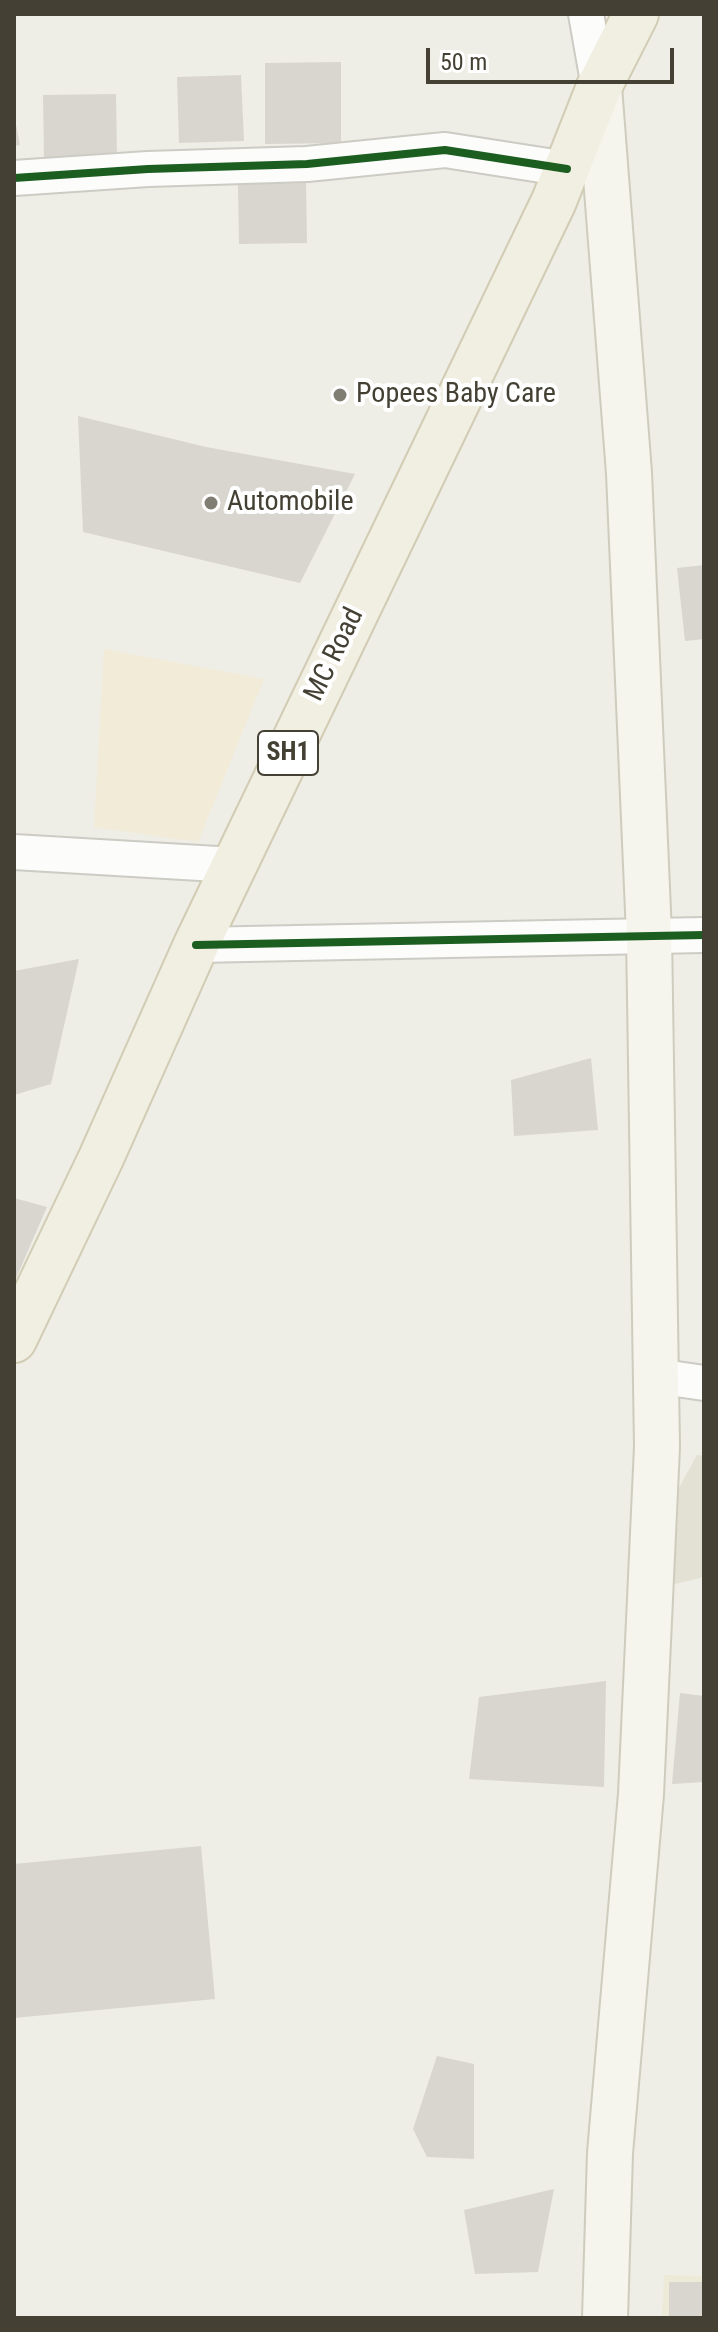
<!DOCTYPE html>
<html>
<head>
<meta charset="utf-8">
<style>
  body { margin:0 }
  #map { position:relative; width:718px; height:2332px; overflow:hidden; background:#eeede6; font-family:"Roboto Condensed",sans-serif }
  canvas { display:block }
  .frame { position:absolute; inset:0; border:16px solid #444033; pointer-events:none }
  .scale { position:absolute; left:426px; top:48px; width:248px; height:36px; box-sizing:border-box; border:4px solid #444033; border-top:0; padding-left:10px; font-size:24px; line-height:28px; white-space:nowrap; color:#444033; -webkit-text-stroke:6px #fff; paint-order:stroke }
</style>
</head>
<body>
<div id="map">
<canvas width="718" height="2332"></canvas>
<div class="frame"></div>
<div class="scale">50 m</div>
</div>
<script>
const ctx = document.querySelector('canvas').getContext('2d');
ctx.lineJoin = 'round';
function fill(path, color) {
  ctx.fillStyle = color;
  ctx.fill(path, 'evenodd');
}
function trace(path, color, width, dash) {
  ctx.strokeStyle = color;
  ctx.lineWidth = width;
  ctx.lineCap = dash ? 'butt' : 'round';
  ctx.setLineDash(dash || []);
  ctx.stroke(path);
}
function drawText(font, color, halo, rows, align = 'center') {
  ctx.font = font + ' "Roboto Condensed",sans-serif';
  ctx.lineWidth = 8;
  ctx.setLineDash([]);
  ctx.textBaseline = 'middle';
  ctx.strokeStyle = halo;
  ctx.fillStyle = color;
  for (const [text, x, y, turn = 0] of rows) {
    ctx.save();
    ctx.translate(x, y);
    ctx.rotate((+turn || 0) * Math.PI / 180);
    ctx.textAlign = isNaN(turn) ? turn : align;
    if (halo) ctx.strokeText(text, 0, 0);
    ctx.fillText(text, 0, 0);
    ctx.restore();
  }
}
const residential = new Path2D(`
  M 697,1455 L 704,1456 L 704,1577 L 658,1588 L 659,1524 Z`);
const commercial = new Path2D(`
  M 104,649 L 264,679 L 198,842 L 94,827 Z`);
const education = new Path2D(`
  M 664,2275 L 704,2276 L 704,2318 L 662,2318 Z`);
const building = new Path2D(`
  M 341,62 L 341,143 L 265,144 L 265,63 Z
  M 241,75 L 244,141 L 179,143 L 177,77 Z
  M 116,94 L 117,158 L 44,160 L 43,95 Z
  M 14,114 L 20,145 L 14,146 Z
  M 306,183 L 307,243 L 239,244 L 238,184 Z
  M 78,416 L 206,447 L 355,474 L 300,583 L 83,532 Z
  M 704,565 L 704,639 L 685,641 L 677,568 Z
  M 79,959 L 51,1084 L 14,1095 L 14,971 Z
  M 591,1058 L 598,1130 L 514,1136 L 511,1080 Z
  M 14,1198 L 47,1207 L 14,1283 Z
  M 606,1681 L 604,1787 L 469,1779 L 479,1697 Z
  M 680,1693 L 704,1696 L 704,1782 L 672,1784 Z
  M 201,1846 L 215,1999 L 14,2018 L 14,1864 Z
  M 437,2056 L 474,2064 L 474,2159 L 427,2157 L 413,2129 Z
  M 554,2189 L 538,2272 L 475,2274 L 464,2210 Z
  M 669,2282 L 704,2282 L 704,2318 L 669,2318 Z`);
const minor = new Path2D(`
  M 586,14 L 599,87
  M 14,178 L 148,169 L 307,164 L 445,150 L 567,169
  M 14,852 L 234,865
  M 196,945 L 704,935
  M 656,1376 L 704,1383`);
const secondary = new Path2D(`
  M 599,87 L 629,473 L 649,934 L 657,1447 L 641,1794 L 610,2153 L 605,2318`);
const primary = new Path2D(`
  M 14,1340 L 101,1158 L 196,945 L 554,201 L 599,87 L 636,14`);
const cycleway = new Path2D(`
  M 14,178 L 148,169 L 307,164 L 445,150 L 567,169
  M 196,945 L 704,935`);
const markers = [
  [340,395,8,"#807d72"],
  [211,503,8,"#807d72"]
];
const shields = [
  [288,753,60]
];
const shieldNames = [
  ["SH1",288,753]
];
const poiNames = [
  ["Popees Baby Care",356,395],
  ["Automobile",227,503]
];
const streetNames = [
  ["MC Road",335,655,-64]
];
fill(residential, '#e3e1d3');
fill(commercial, '#f2ebd8');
fill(education, '#edead8');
fill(building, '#d8d6cf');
trace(minor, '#cccbc4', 38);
trace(secondary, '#ceccbd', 48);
trace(primary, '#d1ccb3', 48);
trace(minor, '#fcfcfb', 34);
trace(secondary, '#f6f5ed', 44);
trace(primary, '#f1eee2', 44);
trace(cycleway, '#1b5e20', 8);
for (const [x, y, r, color] of markers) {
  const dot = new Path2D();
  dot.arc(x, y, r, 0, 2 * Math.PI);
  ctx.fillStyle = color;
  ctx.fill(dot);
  trace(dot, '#fff', 3);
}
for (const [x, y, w] of shields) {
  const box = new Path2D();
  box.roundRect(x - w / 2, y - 22, w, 44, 6);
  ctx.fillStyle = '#fff';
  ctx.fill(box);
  trace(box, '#444033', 2);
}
drawText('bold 26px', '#444033', null, shieldNames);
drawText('28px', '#444033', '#fff', poiNames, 'left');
drawText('28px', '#444033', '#fff', streetNames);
</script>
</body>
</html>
